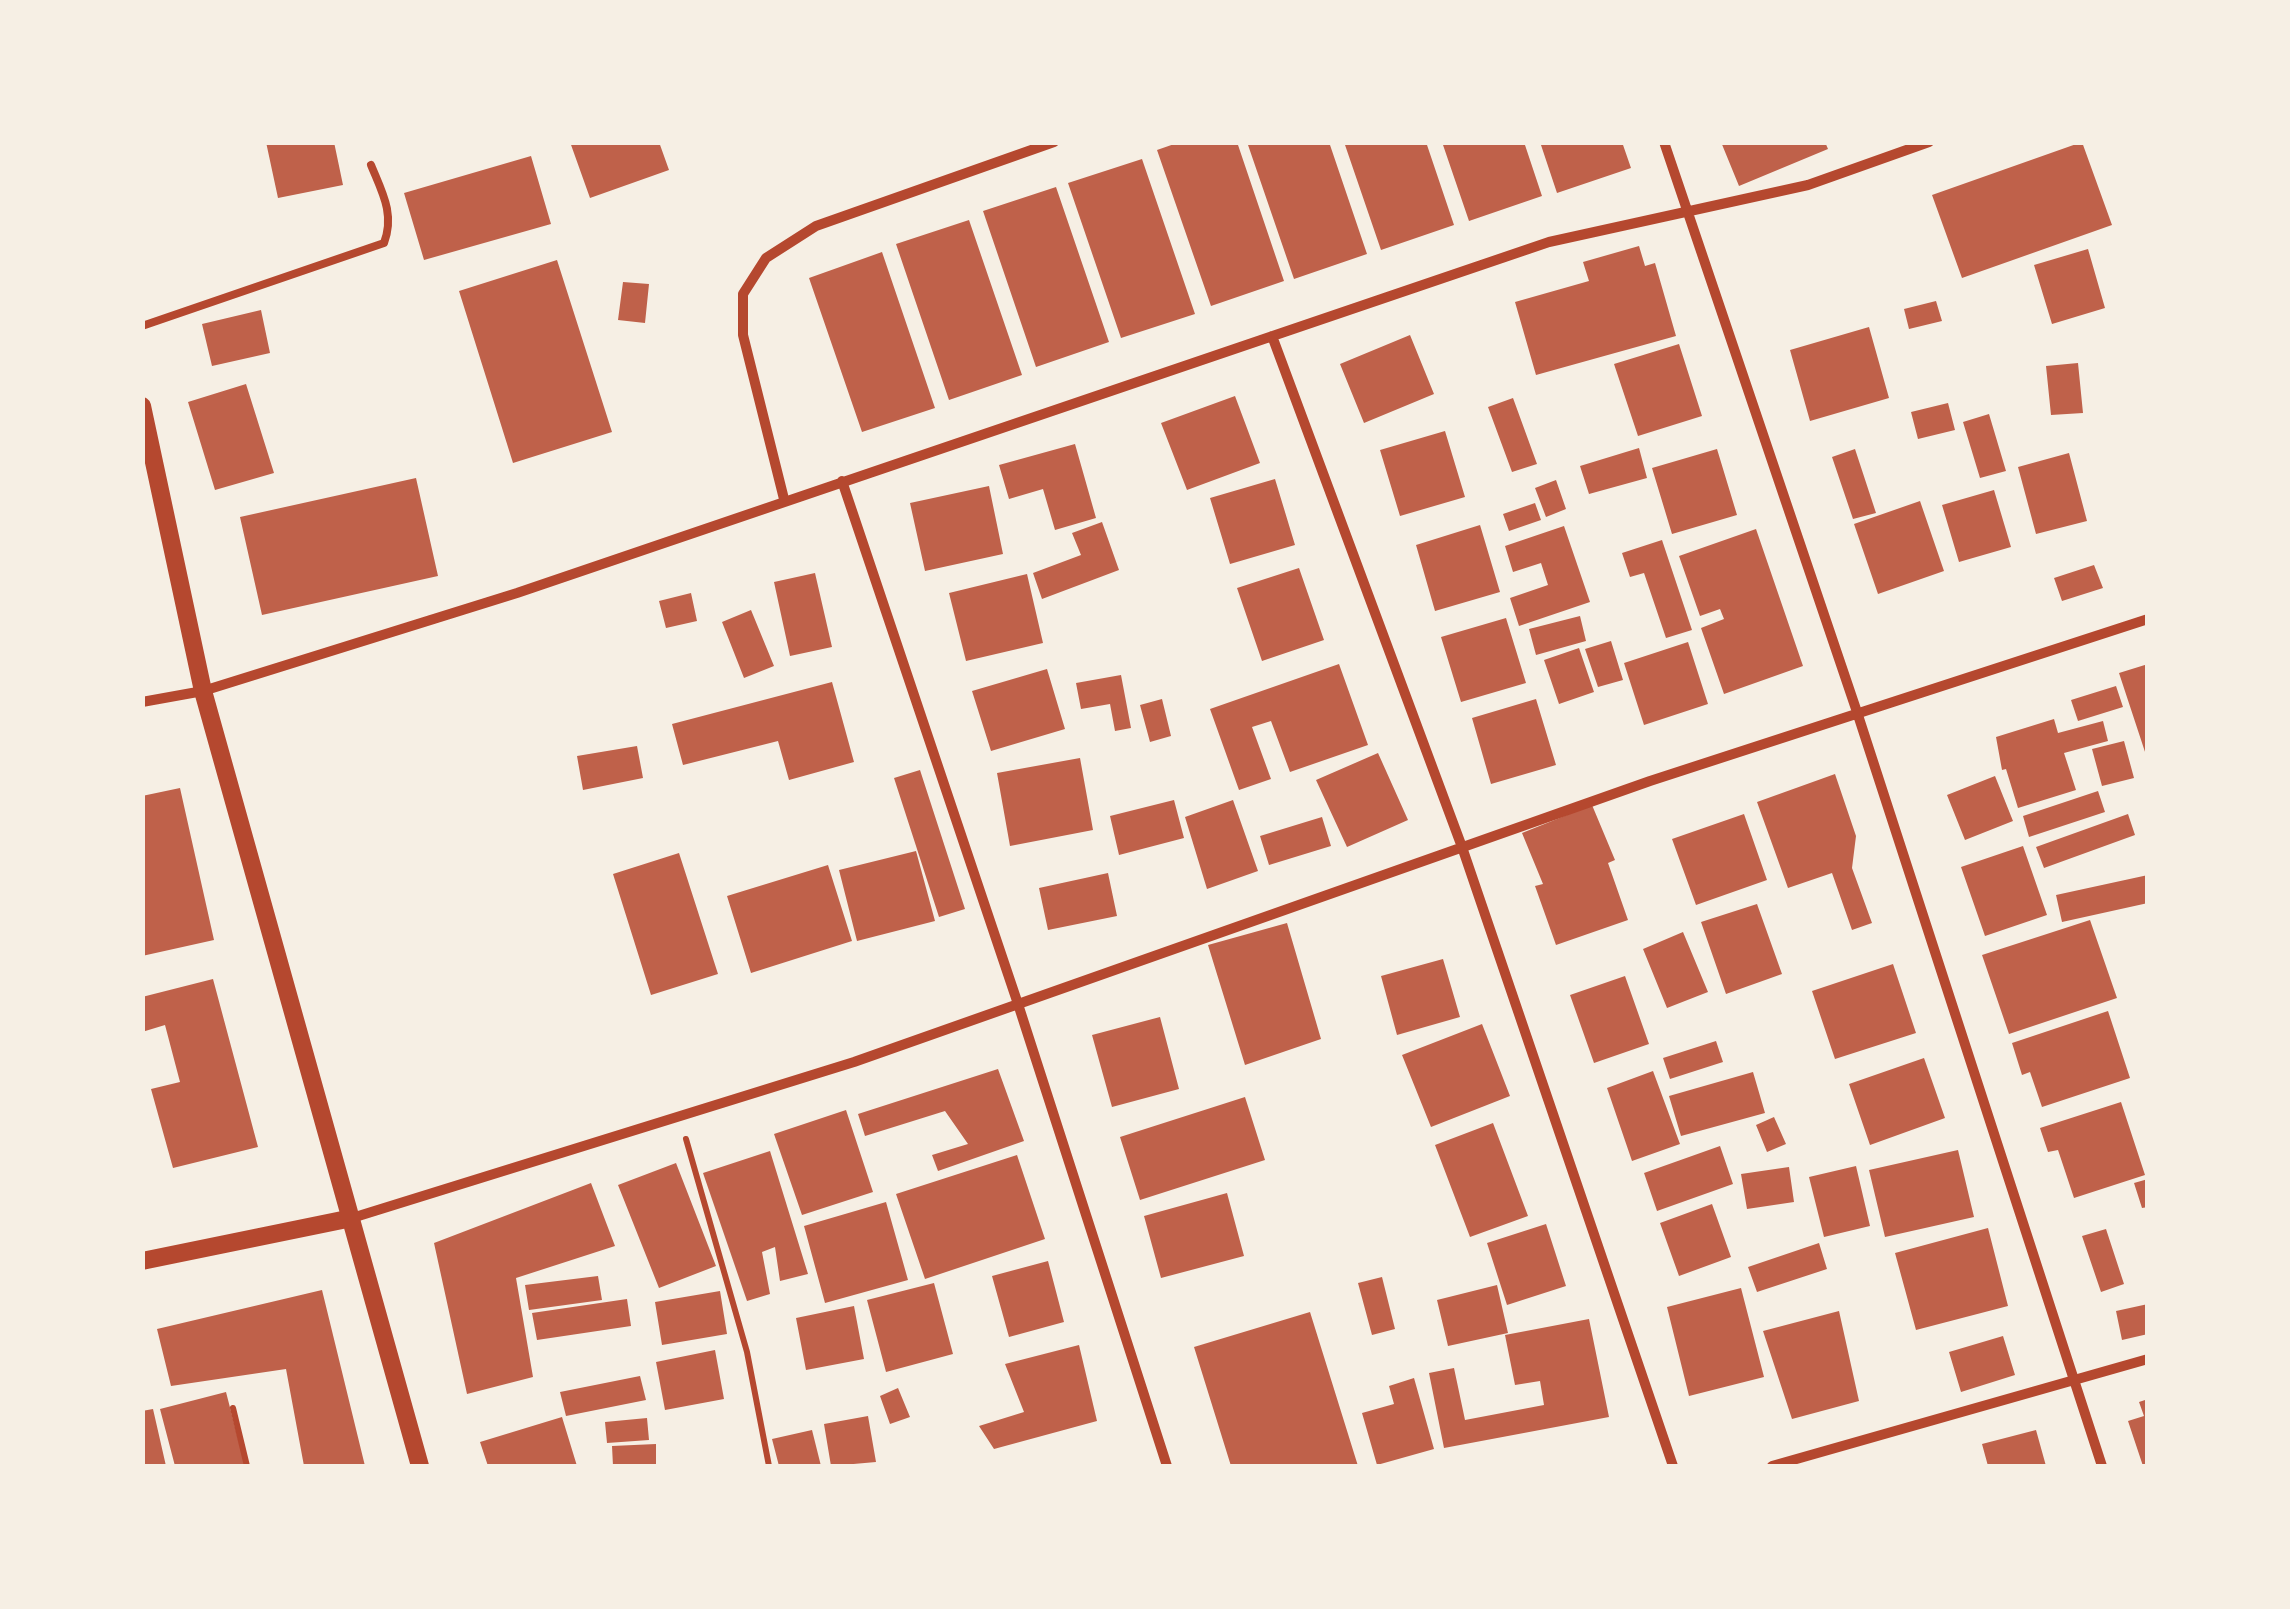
<!DOCTYPE html>
<html>
<head>
<meta charset="utf-8">
<style>
  body { margin:0 }
  #map { position:relative; width:2290px; height:1609px; overflow:hidden; background:#f6efe4; font-family:"Noto Sans",sans-serif }
  canvas { display:block }
  .frame { position:absolute; inset:0; border:145px solid #f6efe4; pointer-events:none }
</style>
</head>
<body>
<div id="map">
<canvas width="2290" height="1609"></canvas>
<div class="frame"></div>
</div>
<script>
const ctx = document.querySelector('canvas').getContext('2d');
ctx.lineJoin = 'round';
function fill(path, color) {
  ctx.fillStyle = color;
  ctx.fill(path, 'evenodd');
}
function trace(path, color, width, dash) {
  ctx.strokeStyle = color;
  ctx.lineWidth = width;
  ctx.lineCap = dash ? 'butt' : 'round';
  ctx.setLineDash(dash || []);
  ctx.stroke(path);
}
const building = new Path2D(`
  M 266,142 L 334,142 L 343,185 L 278,198 Z
  M 570,142 L 659,142 L 669,170 L 590,198 Z
  M 1180,142 L 1237,142 L 1284,281 L 1211,306 L 1157,150 Z
  M 1247,142 L 1329,142 L 1367,254 L 1294,279 Z
  M 1344,142 L 1426,142 L 1454,225 L 1381,250 Z
  M 1442,142 L 1524,142 L 1542,196 L 1469,221 Z
  M 1540,142 L 1622,142 L 1631,168 L 1557,193 Z
  M 1721,142 L 1825,142 L 1828,149 L 1739,186 Z
  M 2082,142 L 2112,225 L 1962,278 L 1932,195 Z
  M 531,156 L 551,224 L 424,260 L 404,193 Z
  M 1142,159 L 1195,314 L 1121,338 L 1068,183 Z
  M 1056,187 L 1109,342 L 1036,367 L 983,211 Z
  M 969,220 L 1022,375 L 949,400 L 896,244 Z
  M 1639,246 L 1645,266 L 1655,263 L 1676,336 L 1536,375 L 1515,302 L 1589,281 L 1583,262 Z
  M 2088,249 L 2105,308 L 2052,324 L 2034,265 Z
  M 882,252 L 935,408 L 862,432 L 809,278 Z
  M 557,260 L 612,432 L 513,463 L 459,291 Z
  M 623,282 L 649,284 L 645,323 L 618,320 Z
  M 1936,301 L 1942,321 L 1909,329 L 1904,309 Z
  M 261,310 L 270,353 L 212,366 L 202,324 Z
  M 1869,327 L 1889,398 L 1810,421 L 1790,350 Z
  M 1410,335 L 1434,394 L 1364,423 L 1340,364 Z
  M 1679,344 L 1702,416 L 1638,436 L 1614,364 Z
  M 2078,363 L 2083,413 L 2051,415 L 2046,366 Z
  M 246,384 L 274,473 L 215,490 L 188,402 Z
  M 1235,396 L 1260,463 L 1187,490 L 1161,423 Z
  M 1513,398 L 1537,464 L 1512,472 L 1488,407 Z
  M 1948,403 L 1955,430 L 1918,439 L 1911,412 Z
  M 1989,414 L 2006,471 L 1980,478 L 1963,422 Z
  M 1445,431 L 1465,497 L 1400,516 L 1380,450 Z
  M 1075,444 L 1096,518 L 1055,530 L 1043,489 L 1009,499 L 999,465 Z
  M 1639,448 L 1647,478 L 1589,494 L 1580,466 Z
  M 1717,449 L 1737,515 L 1672,534 L 1652,468 Z
  M 1855,449 L 1876,513 L 1853,519 L 1832,457 Z
  M 2069,453 L 2087,521 L 2036,534 L 2018,467 Z
  M 416,478 L 438,576 L 262,615 L 240,517 Z
  M 1275,479 L 1295,545 L 1230,564 L 1210,498 Z
  M 1556,480 L 1566,509 L 1546,517 L 1535,488 Z
  M 989,486 L 1003,554 L 925,571 L 910,503 Z
  M 1994,490 L 2011,547 L 1959,562 L 1942,505 Z
  M 1920,501 L 1944,571 L 1878,594 L 1854,524 Z
  M 1535,503 L 1541,520 L 1509,531 L 1503,514 Z
  M 1102,522 L 1119,570 L 1042,599 L 1033,573 L 1081,555 L 1072,533 Z
  M 1480,525 L 1500,592 L 1435,611 L 1416,545 Z
  M 1564,526 L 1590,602 L 1519,626 L 1510,598 L 1548,585 L 1541,563 L 1513,572 L 1505,546 Z
  M 1756,529 L 1803,666 L 1724,694 L 1701,628 L 1724,619 L 1720,609 L 1700,616 L 1679,556 Z
  M 1662,540 L 1692,630 L 1666,638 L 1644,573 L 1630,577 L 1622,553 Z
  M 2094,565 L 2103,588 L 2062,601 L 2054,578 Z
  M 1299,568 L 1324,640 L 1262,661 L 1237,588 Z
  M 815,573 L 832,647 L 790,656 L 774,582 Z
  M 1027,574 L 1043,643 L 966,661 L 949,593 Z
  M 691,593 L 697,621 L 666,628 L 659,601 Z
  M 751,610 L 774,666 L 744,678 L 722,622 Z
  M 1580,616 L 1586,641 L 1536,655 L 1529,629 Z
  M 1506,618 L 1526,683 L 1461,702 L 1441,637 Z
  M 1611,641 L 1623,680 L 1598,687 L 1585,649 Z
  M 1688,642 L 1708,704 L 1644,725 L 1624,663 Z
  M 1579,648 L 1594,692 L 1559,704 L 1544,660 Z
  M 1339,664 L 1368,745 L 1290,772 L 1271,721 L 1252,727 L 1271,779 L 1239,790 L 1210,709 Z
  M 2148,664 L 2148,758 L 2147,758 L 2119,673 Z
  M 1047,669 L 1065,729 L 991,751 L 972,691 Z
  M 1121,675 L 1131,728 L 1115,731 L 1110,704 L 1081,709 L 1076,683 Z
  M 832,682 L 854,762 L 789,780 L 778,741 L 683,765 L 672,724 Z
  M 2116,686 L 2123,707 L 2078,721 L 2071,700 Z
  M 1162,699 L 1171,736 L 1150,742 L 1140,705 Z
  M 1536,699 L 1556,765 L 1491,784 L 1472,718 Z
  M 2054,719 L 2058,733 L 2103,721 L 2108,741 L 2064,753 L 2076,790 L 2018,808 L 2006,769 L 2002,770 L 1996,737 Z
  M 2124,741 L 2134,778 L 2102,786 L 2092,749 Z
  M 637,746 L 643,778 L 583,790 L 577,756 Z
  M 1378,753 L 1408,820 L 1347,847 L 1316,780 Z
  M 1080,758 L 1093,830 L 1010,846 L 997,773 Z
  M 920,770 L 965,909 L 939,917 L 894,778 Z
  M 1835,774 L 1856,836 L 1852,868 L 1872,923 L 1852,930 L 1832,873 L 1788,888 L 1757,802 Z
  M 1995,776 L 2013,821 L 1965,840 L 1947,795 Z
  M 180,788 L 214,940 L 142,956 L 142,796 Z
  M 2098,791 L 2105,812 L 2029,837 L 2023,816 Z
  M 1174,800 L 1184,838 L 1119,855 L 1110,816 Z
  M 1233,800 L 1258,871 L 1207,889 L 1185,817 Z
  M 1592,805 L 1615,860 L 1608,863 L 1628,920 L 1556,945 L 1535,886 L 1543,884 L 1522,833 Z
  M 1744,814 L 1767,880 L 1696,905 L 1672,839 Z
  M 2128,814 L 2135,835 L 2044,868 L 2036,847 Z
  M 1322,817 L 1331,846 L 1269,865 L 1260,836 Z
  M 2023,846 L 2047,915 L 1985,936 L 1961,867 Z
  M 916,851 L 935,921 L 857,941 L 839,870 Z
  M 679,853 L 718,974 L 651,995 L 613,874 Z
  M 828,865 L 852,941 L 751,973 L 727,896 Z
  M 1108,873 L 1117,916 L 1048,930 L 1039,888 Z
  M 2148,875 L 2148,903 L 2062,922 L 2056,895 Z
  M 1757,904 L 1782,974 L 1726,994 L 1701,922 Z
  M 2090,920 L 2117,998 L 2009,1034 L 1982,955 Z
  M 1287,923 L 1321,1039 L 1245,1065 L 1208,945 Z
  M 1683,932 L 1708,992 L 1667,1008 L 1643,949 Z
  M 1443,959 L 1460,1017 L 1397,1035 L 1381,976 Z
  M 1893,964 L 1916,1033 L 1835,1059 L 1812,991 Z
  M 1625,976 L 1649,1044 L 1594,1063 L 1570,995 Z
  M 213,979 L 258,1147 L 173,1168 L 151,1089 L 180,1082 L 165,1025 L 142,1032 L 142,997 Z
  M 2108,1011 L 2130,1078 L 2042,1107 L 2030,1072 L 2022,1075 L 2012,1043 Z
  M 1160,1017 L 1179,1089 L 1112,1107 L 1092,1035 Z
  M 1482,1024 L 1510,1096 L 1431,1127 L 1402,1055 Z
  M 1716,1041 L 1723,1062 L 1670,1079 L 1663,1058 Z
  M 1924,1058 L 1945,1118 L 1870,1145 L 1849,1084 Z
  M 998,1069 L 1024,1141 L 938,1171 L 932,1155 L 968,1144 L 945,1111 L 865,1136 L 858,1114 Z
  M 1653,1071 L 1680,1144 L 1632,1161 L 1607,1088 Z
  M 1753,1072 L 1765,1113 L 1681,1136 L 1669,1096 Z
  M 1245,1097 L 1265,1160 L 1140,1200 L 1120,1137 Z
  M 2121,1102 L 2145,1175 L 2074,1198 L 2058,1150 L 2048,1152 L 2040,1128 Z
  M 846,1110 L 873,1192 L 802,1215 L 774,1134 Z
  M 1774,1117 L 1786,1144 L 1767,1152 L 1756,1125 Z
  M 1493,1123 L 1528,1216 L 1470,1237 L 1435,1145 Z
  M 1720,1146 L 1733,1184 L 1657,1211 L 1644,1173 Z
  M 1958,1150 L 1974,1217 L 1885,1237 L 1869,1170 Z
  M 770,1151 L 808,1274 L 780,1281 L 775,1247 L 762,1252 L 770,1294 L 747,1301 L 703,1173 Z
  M 1017,1155 L 1045,1239 L 925,1279 L 896,1194 Z
  M 676,1163 L 716,1266 L 659,1288 L 618,1185 Z
  M 1856,1166 L 1870,1226 L 1824,1237 L 1809,1177 Z
  M 1789,1167 L 1794,1202 L 1747,1209 L 1741,1174 Z
  M 2148,1179 L 2148,1207 L 2142,1208 L 2134,1183 Z
  M 591,1183 L 615,1246 L 516,1278 L 533,1377 L 467,1394 L 434,1243 Z
  M 1227,1193 L 1244,1256 L 1161,1278 L 1144,1216 Z
  M 886,1202 L 908,1280 L 825,1303 L 804,1226 Z
  M 1712,1204 L 1731,1257 L 1679,1276 L 1660,1223 Z
  M 1546,1224 L 1566,1286 L 1507,1305 L 1487,1243 Z
  M 1988,1228 L 2008,1306 L 1916,1330 L 1895,1253 Z
  M 2106,1229 L 2124,1284 L 2101,1292 L 2082,1236 Z
  M 1819,1243 L 1827,1269 L 1757,1292 L 1748,1267 Z
  M 1048,1261 L 1064,1322 L 1009,1337 L 992,1276 Z
  M 598,1276 L 602,1300 L 529,1310 L 525,1285 Z
  M 1382,1277 L 1395,1329 L 1372,1335 L 1358,1283 Z
  M 934,1283 L 953,1354 L 886,1372 L 867,1300 Z
  M 1497,1285 L 1508,1333 L 1448,1346 L 1437,1300 Z
  M 1741,1288 L 1764,1377 L 1689,1396 L 1667,1307 Z
  M 322,1290 L 365,1466 L 304,1466 L 286,1369 L 171,1386 L 157,1329 Z
  M 720,1291 L 727,1334 L 662,1345 L 655,1302 Z
  M 627,1299 L 631,1326 L 537,1340 L 532,1313 Z
  M 2148,1304 L 2148,1334 L 2122,1340 L 2116,1311 Z
  M 854,1306 L 864,1359 L 806,1370 L 796,1318 Z
  M 1839,1311 L 1859,1401 L 1792,1419 L 1763,1331 Z
  M 1310,1312 L 1358,1466 L 1231,1466 L 1194,1347 Z
  M 1589,1319 L 1609,1417 L 1444,1448 L 1429,1373 L 1454,1368 L 1465,1420 L 1544,1405 L 1540,1381 L 1515,1385 L 1505,1335 Z
  M 2003,1336 L 2015,1375 L 1961,1392 L 1949,1352 Z
  M 1079,1345 L 1097,1421 L 994,1449 L 979,1426 L 1024,1412 L 1005,1364 Z
  M 715,1350 L 724,1399 L 665,1410 L 656,1362 Z
  M 640,1376 L 646,1400 L 566,1416 L 560,1392 Z
  M 1414,1378 L 1434,1449 L 1377,1465 L 1362,1413 L 1394,1404 L 1389,1386 Z
  M 898,1388 L 910,1417 L 890,1424 L 880,1396 Z
  M 226,1392 L 245,1466 L 175,1466 L 160,1409 Z
  M 2148,1399 L 2148,1466 L 2143,1466 L 2128,1421 L 2144,1416 L 2139,1402 Z
  M 153,1409 L 166,1466 L 142,1466 L 142,1411 Z
  M 868,1416 L 876,1462 L 831,1466 L 824,1424 Z
  M 562,1417 L 577,1466 L 488,1466 L 480,1442 Z
  M 647,1418 L 649,1440 L 607,1443 L 605,1422 Z
  M 812,1430 L 821,1466 L 779,1466 L 772,1439 Z
  M 2036,1430 L 2046,1466 L 1988,1466 L 1982,1444 Z
  M 656,1444 L 656,1466 L 613,1466 L 612,1446 Z`);
const path = new Path2D(`
  M 686,1139 L 747,1352 L 769,1466
  M 233,1408 L 247,1466`);
const service = new Path2D(`
  M 142,326 L 384,243 C 395,214 382,192 371,165`);
const minor = new Path2D(`
  M 1664,142 L 1857,712 L 2102,1466
  M 1272,336 L 1462,847 L 1673,1466
  M 842,481 L 1018,1004 L 1167,1466
  M 784,499 L 743,335 L 743,294 L 766,258 L 816,226 L 1054,142
  M 142,702 L 203,691 L 517,593 L 1549,242 L 1808,185 L 1929,142
  M 352,1218 L 854,1062 L 1650,781 L 2148,619
  M 1772,1466 L 2148,1359`);
const tertiary = new Path2D(`
  M 142,406 L 203,691 L 420,1466
  M 142,1261 L 352,1218`);
fill(building, '#bf614a');
trace(path, '#b5482f', 6);
trace(service, '#b5482f', 8);
trace(minor, '#b5482f', 10);
trace(tertiary, '#b5482f', 18);
</script>
</body>
</html>
